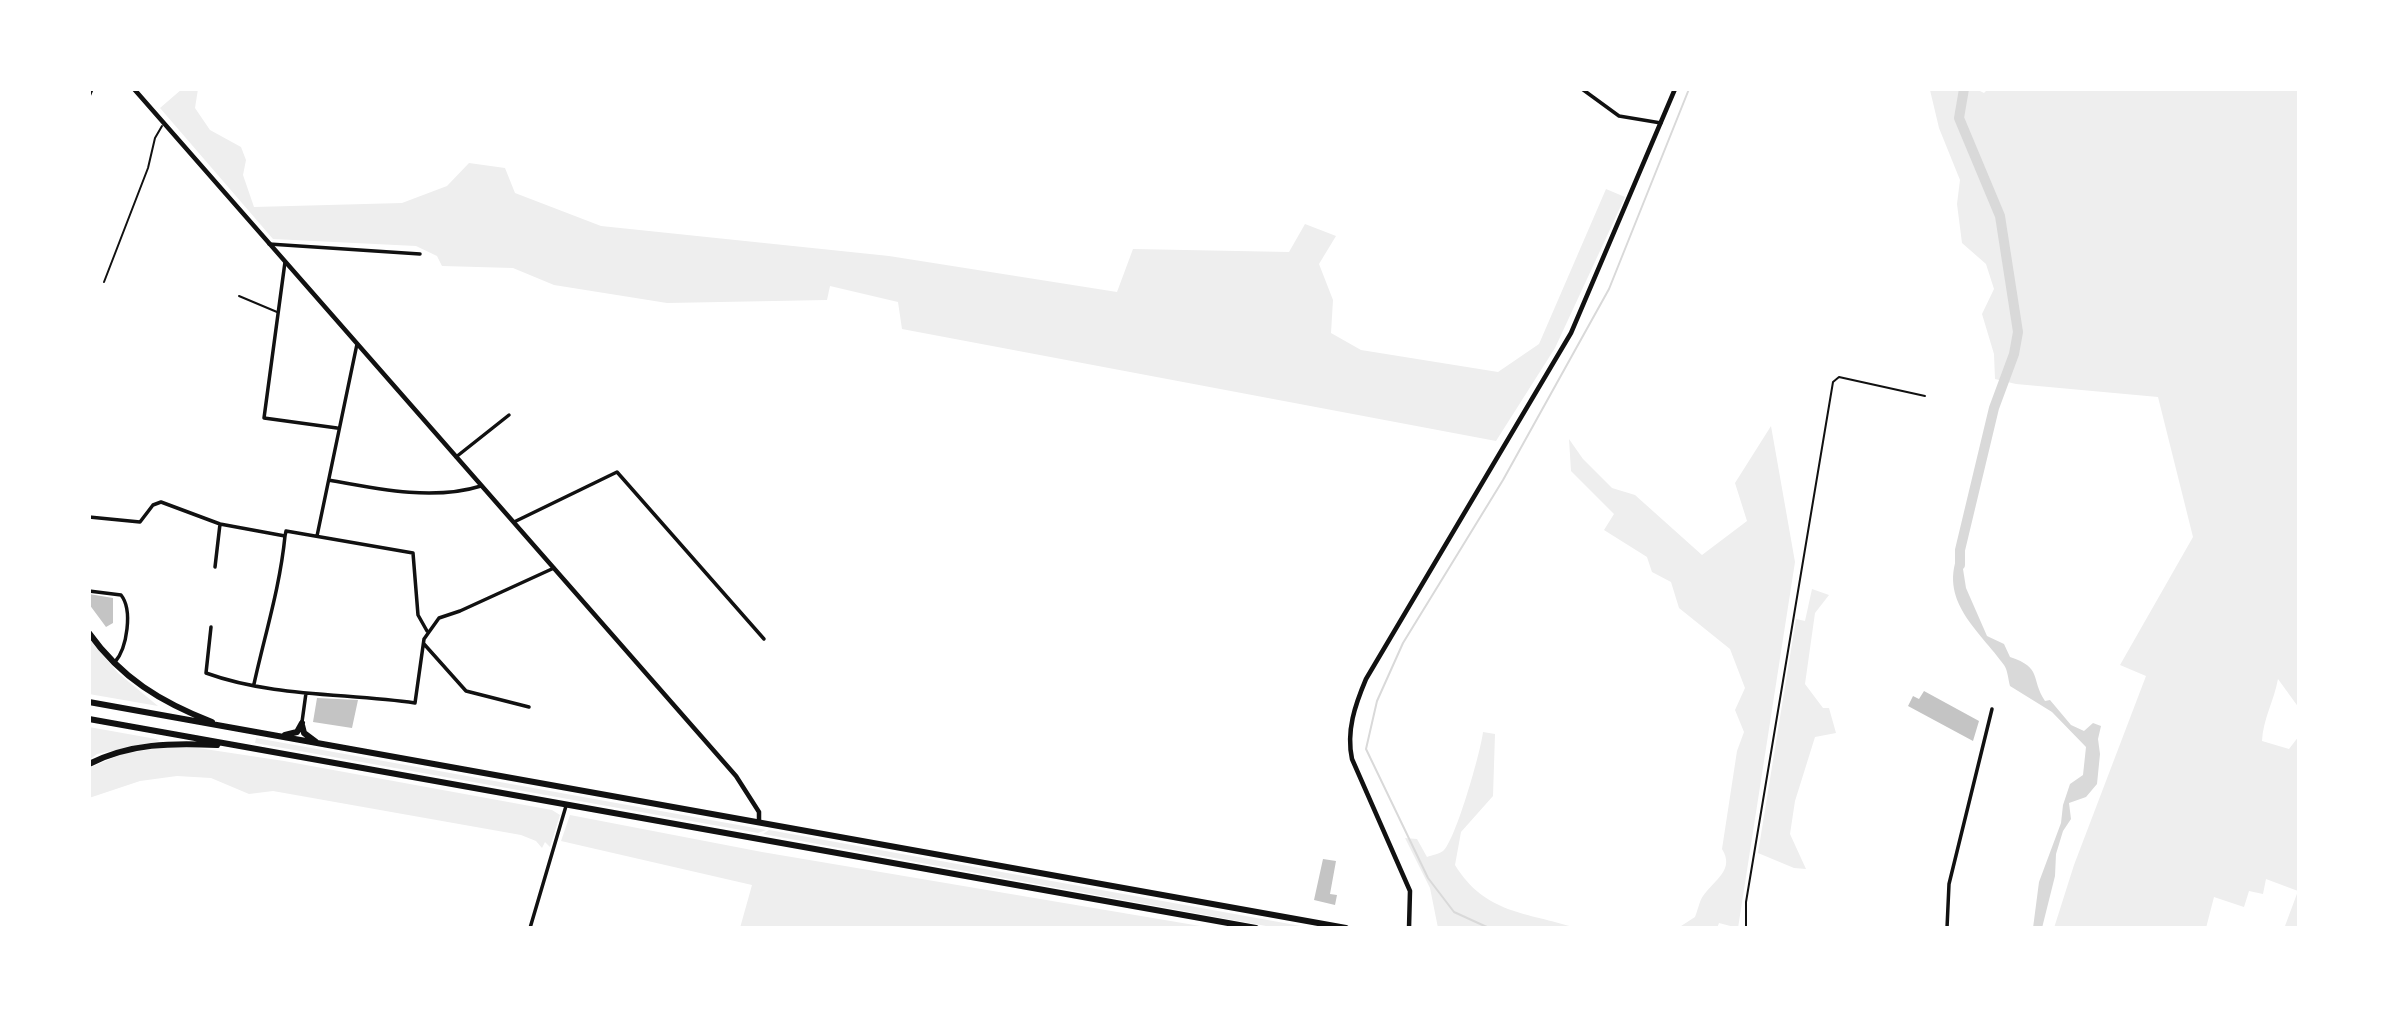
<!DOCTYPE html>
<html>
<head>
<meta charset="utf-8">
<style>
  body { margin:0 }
  #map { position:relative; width:2388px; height:1017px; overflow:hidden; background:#fff; font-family:Inter,sans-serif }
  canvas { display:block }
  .frame { position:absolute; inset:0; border:91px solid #fff; pointer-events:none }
</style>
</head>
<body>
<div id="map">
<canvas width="2388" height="1017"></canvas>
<div class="frame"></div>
</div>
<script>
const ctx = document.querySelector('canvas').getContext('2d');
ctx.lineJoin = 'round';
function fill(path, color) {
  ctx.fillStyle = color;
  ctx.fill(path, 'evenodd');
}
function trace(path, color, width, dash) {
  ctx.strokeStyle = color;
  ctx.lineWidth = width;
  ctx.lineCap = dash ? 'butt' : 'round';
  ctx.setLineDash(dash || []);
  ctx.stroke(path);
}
const green = new Path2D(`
  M 182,89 L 198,89 L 195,108 L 210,130 L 241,147 L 246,160 L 243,175 L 254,207 L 402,203 L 447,186 L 469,163 L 505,168 L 515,193 L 601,226 L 889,256 L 1117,292 L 1133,249 L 1289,252 L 1305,224 L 1336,236 L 1319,264 L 1333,300 L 1331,333 L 1361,350 L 1498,372 L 1539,344 L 1606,189 L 1625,197 L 1555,348 L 1496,441 L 902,329 L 898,302 L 830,286 L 827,300 L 667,303 L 554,285 L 513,268 L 442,266 L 437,256 L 416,246 L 273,239 L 160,108 Z
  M 1976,89 L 1984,93 L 1988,89 L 2299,89 L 2299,708 L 2278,679 C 2274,701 2263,719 2262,741 L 2289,749 L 2299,736 L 2299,928 L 2285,926 L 2298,891 L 2266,879 L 2263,894 L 2249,891 L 2244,907 L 2214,897 L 2206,928 L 2054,928 L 2074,865 L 2146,676 L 2120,665 L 2193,537 L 2158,397 L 2016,384 L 1995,379 L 1994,354 L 1982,314 L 1994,289 L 1986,264 L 1962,243 L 1957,204 L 1960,180 L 1939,128 L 1930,90 Z
  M 1771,426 L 1795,562 L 1738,928 L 1719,923 L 1717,928 L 1678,928 L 1695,917 C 1698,910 1699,902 1703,896 C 1715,879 1735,870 1722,849 L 1737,751 L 1744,732 L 1735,710 L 1745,688 L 1730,649 L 1679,608 L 1671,582 L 1652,572 L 1647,557 L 1604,530 L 1614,514 L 1571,471 L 1569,439 L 1583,459 L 1612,488 L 1635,495 L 1702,555 L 1747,521 L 1735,483 Z
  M 1812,589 L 1829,595 L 1815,613 L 1805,684 L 1823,708 L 1829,708 L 1836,733 L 1815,737 L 1795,801 L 1790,834 L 1806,869 L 1794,868 L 1758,853 L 1796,619 L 1805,621 Z
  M 89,639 L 118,673 L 158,706 L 89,694 Z
  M 89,727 L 156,739 L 160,741 L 97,754 L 89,760 Z
  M 1483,732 L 1495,734 L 1493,796 L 1461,832 L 1455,865 C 1485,914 1526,912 1576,928 L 1438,928 L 1430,888 L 1405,838 L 1417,839 L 1427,857 C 1432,855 1439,854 1443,851 C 1455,842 1481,751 1483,732 Z
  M 256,738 L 766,830 L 758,833 L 255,743 Z
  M 159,748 L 198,748 L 284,761 L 552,810 L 560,815 L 550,847 L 545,842 L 542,848 L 536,841 L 521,835 L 273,791 L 249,794 L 211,778 L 177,776 L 140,781 L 89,798 L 89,768 L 122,754 Z
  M 570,815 L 762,852 L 1212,928 L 740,928 L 752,885 L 561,841 Z
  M 769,830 L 1312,928 L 1277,928 L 763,834 Z`);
const water = new Path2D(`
  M 1960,550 L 1966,588 L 1987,636 L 2004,644 L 2010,657 C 2043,668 2030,678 2045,701 L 2050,700 L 2071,725 L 2084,731 L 2093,723 L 2101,726 L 2098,739 L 2100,754 L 2097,784 L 2086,797 L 2069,803 L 2071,819 L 2063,831 L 2056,854 L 2055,876 L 2042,928 L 2033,928 L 2039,882 L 2061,823 L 2063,805 L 2070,784 L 2083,775 L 2086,747 L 2052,712 L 2010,686 C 2008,679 2008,671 2004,665 C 1980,631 1936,600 1960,550 Z`);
const stream = new Path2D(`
  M 1489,928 L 1454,912 L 1428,878 L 1366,749 L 1377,701 L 1403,643 L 1503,480 L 1609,289 L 1689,89`);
const river = new Path2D(`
  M 1960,565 L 1960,550 L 1994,408 L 2014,354 L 2018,332 L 2000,216 L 1959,118 L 1964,89`);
const building = new Path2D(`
  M 89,594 L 113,598 L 113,623 L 106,627 L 89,604 Z
  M 1924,691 L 1979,721 L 1973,741 L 1908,706 L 1913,696 L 1919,699 Z
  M 317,698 L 358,700 L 352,728 L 313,722 Z
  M 1323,859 L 1336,861 L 1330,894 L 1337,895 L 1335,905 L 1314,900 Z`);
const service = new Path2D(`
  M 104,282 L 148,168 L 155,138 L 162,126
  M 239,296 L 277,312
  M 1746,928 L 1746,902 L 1833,382 L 1839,377 L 1925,396`);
const minor = new Path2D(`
  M 1582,89 L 1619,116 L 1661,123
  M 89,96 L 92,89
  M 269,244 L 420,254
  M 285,262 L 264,418 L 337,428
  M 456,457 L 509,415
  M 329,480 C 377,489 433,501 481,486
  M 89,517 L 140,522 L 153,505 L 161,502 L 220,524 L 285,536
  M 514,522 L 617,472 L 764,639
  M 285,536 L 286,531 L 413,553 L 418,615 L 427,631
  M 317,536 L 357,344
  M 215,567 L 220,524
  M 89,591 L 121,595 C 133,610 127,648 115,662
  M 211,627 L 206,673 C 272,697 346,693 415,703 L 424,639 L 439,618 L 460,611 L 554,568
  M 424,644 L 466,691 L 529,707
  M 254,684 C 265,634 280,587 285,536
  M 302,722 L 306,693
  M 530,928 L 566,806
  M 1947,928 L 1949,884 L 1992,709`);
const tertiary = new Path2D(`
  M 134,89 L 736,776 L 759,812 L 759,822
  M 1409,928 L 1410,891 L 1352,759 C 1346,731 1355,705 1366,679 L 1571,333 L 1675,89`);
const trunk = new Path2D(`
  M 89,633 C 121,678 161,702 212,722
  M 89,702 L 1346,928
  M 89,719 L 1256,928
  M 302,725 L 304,733 L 316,742
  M 285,735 L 297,732 L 302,723
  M 89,764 C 130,743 172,743 217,745`);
fill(green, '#eee');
fill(water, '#d9d9d9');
trace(stream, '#d9d9d9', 2);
trace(river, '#d9d9d9', 10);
fill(building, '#c4c4c4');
trace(service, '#111', 2);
trace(minor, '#111', 3.5);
trace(tertiary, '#111', 4.5);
trace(trunk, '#111', 6);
</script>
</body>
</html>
